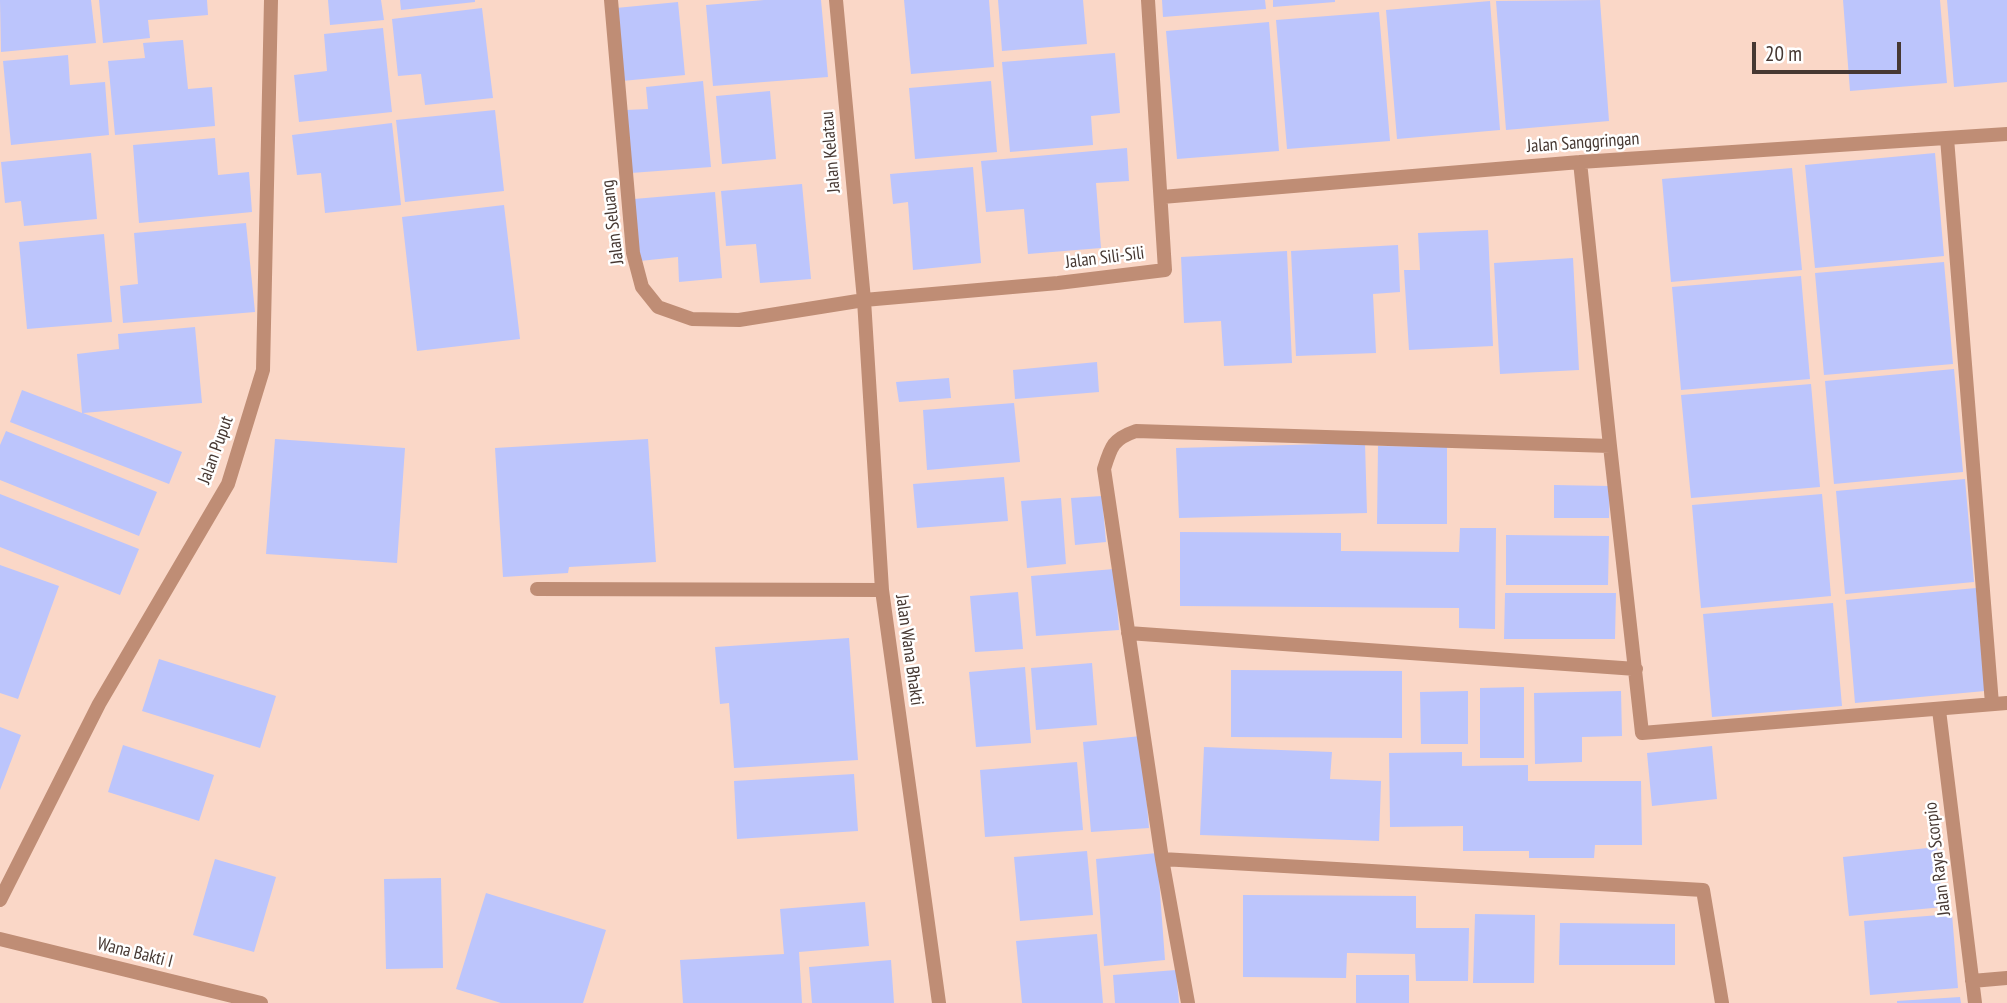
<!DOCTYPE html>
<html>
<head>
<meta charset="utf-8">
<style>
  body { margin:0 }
  #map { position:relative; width:2007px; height:1003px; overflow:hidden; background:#fad7c7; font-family:"PT Sans Narrow",sans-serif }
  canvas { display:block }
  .scale { position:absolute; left:1752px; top:42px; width:149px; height:32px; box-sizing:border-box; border:4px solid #463832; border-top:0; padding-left:9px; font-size:21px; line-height:24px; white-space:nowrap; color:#463832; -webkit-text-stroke:5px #fff; paint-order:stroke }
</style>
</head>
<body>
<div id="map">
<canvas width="2007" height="1003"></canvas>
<div class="scale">20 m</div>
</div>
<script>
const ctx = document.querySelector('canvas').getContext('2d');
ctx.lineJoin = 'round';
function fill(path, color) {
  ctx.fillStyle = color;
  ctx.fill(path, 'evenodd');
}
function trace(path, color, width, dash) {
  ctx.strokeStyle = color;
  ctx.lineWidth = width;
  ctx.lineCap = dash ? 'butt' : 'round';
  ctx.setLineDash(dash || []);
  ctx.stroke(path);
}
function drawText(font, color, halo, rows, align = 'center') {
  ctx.font = font + ' "PT Sans Narrow",sans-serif';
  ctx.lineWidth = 5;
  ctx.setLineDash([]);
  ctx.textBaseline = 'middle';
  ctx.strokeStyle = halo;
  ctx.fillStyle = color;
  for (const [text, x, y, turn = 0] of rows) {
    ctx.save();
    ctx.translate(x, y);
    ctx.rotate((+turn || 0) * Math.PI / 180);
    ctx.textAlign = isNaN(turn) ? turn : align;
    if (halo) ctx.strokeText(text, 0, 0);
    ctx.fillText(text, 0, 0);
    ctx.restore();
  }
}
const building = new Path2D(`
  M 0,0 L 91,0 L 96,43 L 1,52 Z
  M 99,0 L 207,0 L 208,15 L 148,20 L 150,38 L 103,43 Z
  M 328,0 L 381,0 L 384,20 L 330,25 Z
  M 400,0 L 475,0 L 475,2 L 401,10 Z
  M 764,0 L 821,0 L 828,77 L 713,86 L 706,5 Z
  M 904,0 L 989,0 L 994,67 L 911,74 Z
  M 998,0 L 1083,0 L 1087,44 L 1002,51 Z
  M 1162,0 L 1265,0 L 1266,9 L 1163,17 Z
  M 1273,0 L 1335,0 L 1335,2 L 1273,7 Z
  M 1600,0 L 1609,121 L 1506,130 L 1496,1 Z
  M 1843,0 L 1940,0 L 1947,83 L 1850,91 Z
  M 1947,0 L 2007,0 L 2007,82 L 1954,87 Z
  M 1490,1 L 1500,130 L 1397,139 L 1386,10 Z
  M 678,2 L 685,75 L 622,81 L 616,8 Z
  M 482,8 L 493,98 L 425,105 L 421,74 L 398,76 L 392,19 Z
  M 1379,12 L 1390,141 L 1287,149 L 1276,20 Z
  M 1269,22 L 1279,151 L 1177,159 L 1166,31 Z
  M 383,28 L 392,112 L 299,122 L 294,75 L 327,71 L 324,34 Z
  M 183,40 L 188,89 L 212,87 L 215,126 L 115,135 L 108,61 L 145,58 L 143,43 Z
  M 1115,53 L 1120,113 L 1091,116 L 1093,145 L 1010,152 L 1002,62 Z
  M 68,55 L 70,85 L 105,82 L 109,135 L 11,145 L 3,61 Z
  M 703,81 L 711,167 L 631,173 L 626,110 L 648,109 L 646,87 Z
  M 991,81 L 997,152 L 915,159 L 909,88 Z
  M 770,91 L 776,159 L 722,164 L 716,96 Z
  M 495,110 L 504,191 L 405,202 L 396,120 Z
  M 392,123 L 401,205 L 325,213 L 321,173 L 297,175 L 292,135 Z
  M 215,138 L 218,175 L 249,172 L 252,212 L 139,223 L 133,145 Z
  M 1127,148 L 1129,181 L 1096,183 L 1101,248 L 1028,254 L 1024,209 L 986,212 L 981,161 Z
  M 91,153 L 97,219 L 24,226 L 21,201 L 5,203 L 1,162 Z
  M 1935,153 L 1944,256 L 1815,268 L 1805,165 Z
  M 973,167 L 981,263 L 913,270 L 908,202 L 893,204 L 890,174 Z
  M 1792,168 L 1802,270 L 1671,282 L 1662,179 Z
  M 802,184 L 811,279 L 760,283 L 756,244 L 726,246 L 721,191 Z
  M 715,192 L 722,278 L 679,282 L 678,257 L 640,261 L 634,199 Z
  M 504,205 L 520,339 L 417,351 L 402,217 Z
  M 246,223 L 255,312 L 123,323 L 120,286 L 138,284 L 134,233 Z
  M 1488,230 L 1493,346 L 1409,350 L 1404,270 L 1420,270 L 1418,233 Z
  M 104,234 L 112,322 L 27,329 L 19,242 Z
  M 1398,245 L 1400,292 L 1373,294 L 1376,353 L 1296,356 L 1291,251 Z
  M 1287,251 L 1292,363 L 1224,366 L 1221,321 L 1184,323 L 1181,257 Z
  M 1573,258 L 1579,370 L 1500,374 L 1494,263 Z
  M 1944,262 L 1953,364 L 1824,375 L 1815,273 Z
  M 1801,276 L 1810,379 L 1681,390 L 1672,287 Z
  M 195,327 L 202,403 L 83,413 L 182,452 L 169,484 L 10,422 L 22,390 L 82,413 L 77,354 L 119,349 L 118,334 Z
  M 1097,362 L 1099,392 L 1015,399 L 1013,370 Z
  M 1954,369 L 1963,472 L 1834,484 L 1825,381 Z
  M 949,378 L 951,398 L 899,402 L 896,382 Z
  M 1811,384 L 1820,487 L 1691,498 L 1681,395 Z
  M 1014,403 L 1020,462 L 927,470 L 923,410 Z
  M 6,431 L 157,492 L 139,536 L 0,480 L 0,445 Z
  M 275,439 L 405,448 L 397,563 L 266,554 Z
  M 648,439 L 656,562 L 569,567 L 568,573 L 503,577 L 495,448 Z
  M 1365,443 L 1367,513 L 1179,518 L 1176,448 Z
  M 1378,446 L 1447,447 L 1447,524 L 1377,524 Z
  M 1004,477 L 1008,521 L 917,528 L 913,484 Z
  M 1965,479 L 1974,582 L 1845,594 L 1836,491 Z
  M 1554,485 L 1610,486 L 1609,518 L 1554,518 Z
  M 0,494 L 139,549 L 120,595 L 0,547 Z
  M 1822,494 L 1831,596 L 1701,608 L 1692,505 Z
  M 1102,496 L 1106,542 L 1075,545 L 1071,498 Z
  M 1061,498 L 1066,564 L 1027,568 L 1021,501 Z
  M 1460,528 L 1496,528 L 1495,629 L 1459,628 L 1459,608 L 1180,606 L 1180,532 L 1341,533 L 1341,551 L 1459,552 Z
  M 1506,535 L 1609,536 L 1608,585 L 1506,585 Z
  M 0,565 L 59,586 L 18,699 L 0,693 Z
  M 1114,569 L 1119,630 L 1036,636 L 1031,576 Z
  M 1976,588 L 1985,691 L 1855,703 L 1846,600 Z
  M 1018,592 L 1023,649 L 975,652 L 970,596 Z
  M 1505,593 L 1616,593 L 1615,639 L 1504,639 Z
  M 1833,603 L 1842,706 L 1712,717 L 1703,614 Z
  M 849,638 L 858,760 L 734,768 L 729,703 L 720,704 L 715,647 Z
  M 159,659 L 276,696 L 260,748 L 142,711 Z
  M 1092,663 L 1097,725 L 1036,730 L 1031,668 Z
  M 1025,667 L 1031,743 L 976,747 L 969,672 Z
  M 1231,670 L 1402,671 L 1402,738 L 1231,737 Z
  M 1524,687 L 1524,758 L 1480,758 L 1480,688 Z
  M 1468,691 L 1468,744 L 1421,744 L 1420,692 Z
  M 1621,691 L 1622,736 L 1582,737 L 1582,762 L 1535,764 L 1534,693 Z
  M 0,727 L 21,735 L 0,790 Z
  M 1141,736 L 1149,828 L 1091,832 L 1083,742 Z
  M 123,745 L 214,775 L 199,821 L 108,792 Z
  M 1712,746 L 1717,799 L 1652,806 L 1647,753 Z
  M 1204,747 L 1332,752 L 1330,779 L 1381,781 L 1379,841 L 1200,835 Z
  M 1462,752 L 1462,766 L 1528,765 L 1528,781 L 1641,781 L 1642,845 L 1595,845 L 1594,858 L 1529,858 L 1529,851 L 1463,851 L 1463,826 L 1390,827 L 1389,753 Z
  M 1077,762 L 1083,830 L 985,837 L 980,770 Z
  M 854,774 L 858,831 L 737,839 L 734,781 Z
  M 1937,847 L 1943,907 L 1849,916 L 1843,857 Z
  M 1087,851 L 1093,915 L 1020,921 L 1014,857 Z
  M 1157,853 L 1165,960 L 1104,966 L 1096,859 Z
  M 215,859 L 276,877 L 254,952 L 193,935 Z
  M 441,878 L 443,968 L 386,969 L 384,879 Z
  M 486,893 L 606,930 L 583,1003 L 501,1003 L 456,989 Z
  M 1243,895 L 1416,896 L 1416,928 L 1469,928 L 1468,981 L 1416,981 L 1415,954 L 1347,953 L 1346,978 L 1243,977 Z
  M 865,902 L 869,946 L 799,952 L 802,1003 L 683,1003 L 680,960 L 784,954 L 780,909 Z
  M 1475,914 L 1535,915 L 1534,983 L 1473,983 Z
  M 1952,914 L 1958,988 L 1870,995 L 1864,921 Z
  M 1560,923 L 1675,924 L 1675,965 L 1559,965 Z
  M 1097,934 L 1103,1003 L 1022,1003 L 1016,941 Z
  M 891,960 L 894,1003 L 812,1003 L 809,967 Z
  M 1176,970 L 1179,1003 L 1115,1003 L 1113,975 Z
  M 1356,975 L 1409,975 L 1409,1003 L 1356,1003 Z
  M 1960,997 L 1961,1003 L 1897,1003 L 1897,1001 Z`);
const minor = new Path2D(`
  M 611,0 L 633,253 L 642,287 L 658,307 L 692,319 L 739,320 L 864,300 L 1058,283 L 1165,270 L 1148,0
  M 836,0 L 864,300 L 882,590 L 939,1003
  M 1947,138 L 1992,704
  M 1162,197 L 1580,162 L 2007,134
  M 1610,446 L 1642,733 L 2007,703
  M 537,589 L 882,590
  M 1128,633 L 1636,669
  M 1939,710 L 1975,1003
  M 1162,859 L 1703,890 L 1722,1003
  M 0,900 L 99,704 L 228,484 L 263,370 L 271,0
  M 0,939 L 261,1003
  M 1972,981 L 2007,978
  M 1188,1003 L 1162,859 L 1104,469 C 1111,446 1113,439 1136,431 L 1610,446 L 1580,162`);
const streetNames = [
  ["Jalan Sanggringan",1583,143,-4],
  ["Jalan Kelatau",831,152,-95],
  ["Jalan Seluang",613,222,-97],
  ["Jalan Sili-Sili",1105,258,-7],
  ["Jalan Puput",216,450,-70],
  ["Jalan Wana Bhakti",909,650,82],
  ["Jalan Raya Scorpio",1938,859,-97],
  ["Wana Bakti I",135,953,14]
];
fill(building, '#bcc5fc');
trace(minor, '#bf8d75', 14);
drawText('18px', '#463832', '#fff', streetNames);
</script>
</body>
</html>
